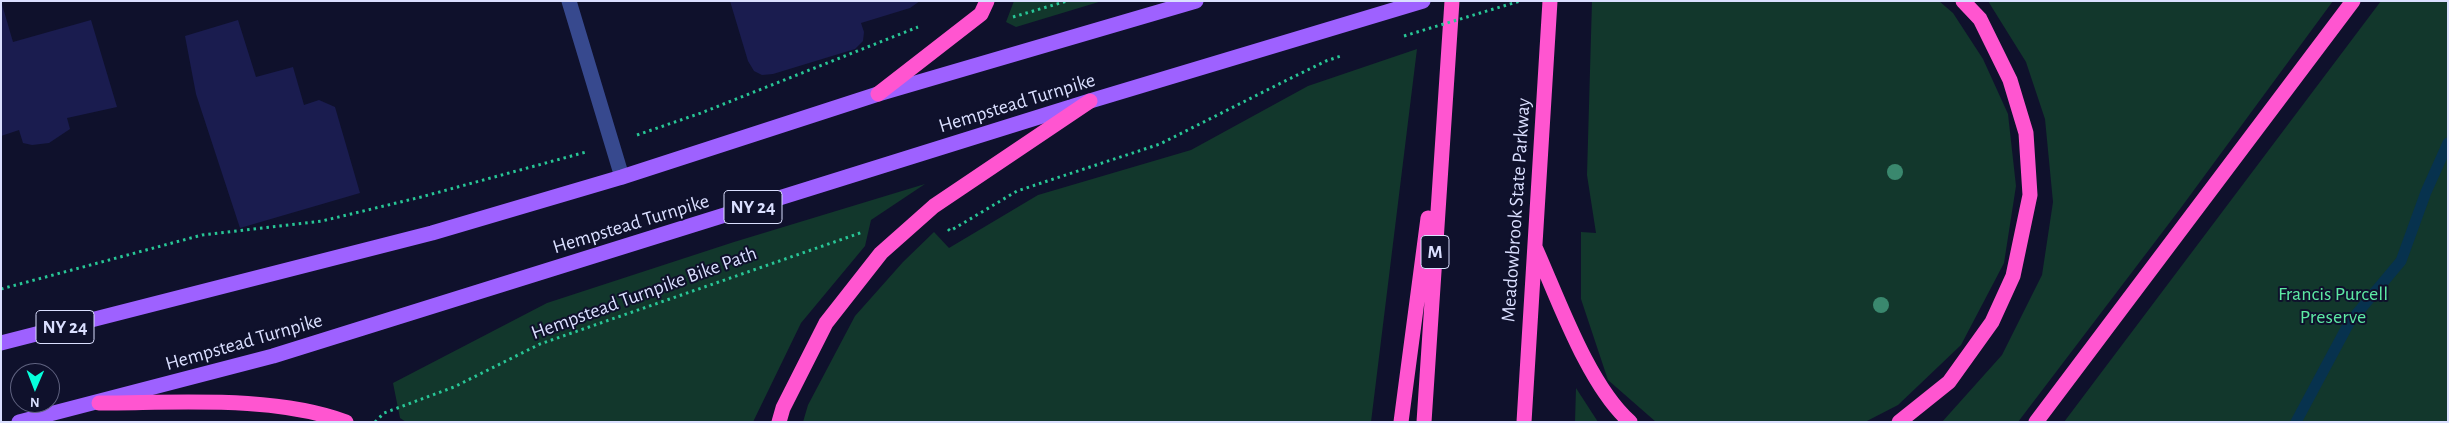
<!DOCTYPE html>
<html>
<head>
<meta charset="utf-8">
<style>
  body { margin:0 }
  #map { position:relative; width:2449px; height:423px; overflow:hidden; background:#0f112c; font-family:"Alegreya Sans",sans-serif }
  canvas { display:block }
  .frame { position:absolute; inset:0; border:2px solid #dadfff; pointer-events:none }
  .north { position:absolute; left:10px; top:363px; width:50px; height:50px; box-sizing:border-box; background:#0f112c; border:1px solid #606380; border-radius:50%; rotate:181deg; font-size:14px; font-weight:700; line-height:20px; text-align:center; color:#dadfff }
  .north::after { content:''; display:block; margin:auto; width:18px; height:22px; background:#06ffdb; clip-path:polygon(50% 0,100% 100%,50% 72%,0 100%) }
</style>
</head>
<body>
<div id="map">
<canvas width="2449" height="423"></canvas>
<div class="frame"></div>
<div class="north">N</div>
</div>
<script>
const ctx = document.querySelector('canvas').getContext('2d');
ctx.lineJoin = 'round';
function fill(path, color) {
  ctx.fillStyle = color;
  ctx.fill(path, 'evenodd');
}
function trace(path, color, width, dash) {
  ctx.strokeStyle = color;
  ctx.lineWidth = width;
  ctx.lineCap = dash ? 'butt' : 'round';
  ctx.setLineDash(dash || []);
  ctx.stroke(path);
}
function drawText(font, color, halo, rows, align = 'center') {
  ctx.font = font + ' "Alegreya Sans",sans-serif';
  ctx.lineWidth = 4;
  ctx.setLineDash([]);
  ctx.textBaseline = 'middle';
  ctx.strokeStyle = halo;
  ctx.fillStyle = color;
  for (const [text, x, y, turn = 0] of rows) {
    ctx.save();
    ctx.translate(x, y);
    ctx.rotate((+turn || 0) * Math.PI / 180);
    ctx.textAlign = isNaN(turn) ? turn : align;
    if (halo) ctx.strokeText(text, 0, 0);
    ctx.fillText(text, 0, 0);
    ctx.restore();
  }
}
const green = new Path2D(`
  M 1014,1 L 1102,1 L 1016,27 L 1006,22 Z
  M 1592,1 L 1939,1 L 1953,13 L 1983,59 L 2008,114 L 2016,186 L 2004,263 L 1961,345 L 1898,405 L 1865,422 L 1656,422 L 1608,380 L 1581,299 L 1581,232 L 1596,233 L 1587,175 Z
  M 1988,1 L 2333,1 L 2180,209 L 2018,422 L 1942,422 L 2002,355 L 2042,275 L 2053,202 L 2045,119 L 2026,62 Z
  M 2381,1 L 2448,1 L 2448,422 L 2064,422 Z
  M 1417,49 L 1371,422 L 803,422 L 808,405 L 855,316 L 903,262 L 934,232 L 949,248 L 1038,195 L 1191,150 L 1308,86 Z
  M 925,184 L 871,220 L 865,246 L 801,323 L 753,422 L 406,422 L 400,418 L 393,383 L 547,303 L 734,242 Z
  M 1576,388 L 1598,422 L 1575,422 Z`);
const stream = new Path2D(`
  M 2296,422 L 2349,323 L 2401,261 L 2426,192 L 2448,143`);
const building = new Path2D(`
  M 1,1 L 13,42 L 91,20 L 117,107 L 67,118 L 70,129 L 49,143 L 32,145 L 23,143 L 19,130 L 1,136 Z
  M 730,1 L 920,1 L 910,8 L 861,23 L 864,32 L 863,41 L 855,49 L 773,74 L 762,75 L 754,71 L 748,61 Z
  M 238,20 L 256,77 L 293,67 L 304,105 L 319,100 L 335,107 L 360,193 L 240,228 L 196,94 L 185,36 Z`);
const path = new Path2D(`
  M 1013,17 L 1067,1
  M 637,135 L 701,113 L 918,27
  M 948,229 L 950,231 L 1017,191 L 1160,144 L 1281,83 L 1326,61 L 1341,56
  M 1,289 L 202,235 L 322,221 L 421,197 L 586,152
  M 375,422 L 384,413 L 454,387 L 540,344 L 863,232`);
const minor = new Path2D(`
  M 569,1 L 622,177`);
const major = new Path2D(`
  M 1,343 L 432,233 L 622,177 L 878,94 L 1196,1
  M 19,422 L 273,356 L 1090,101 L 1423,1`);
const highway = new Path2D(`
  M 878,94 L 981,14 L 987,1
  M 1535,247 C 1558,298 1588,385 1630,422
  M 99,403 C 176,403 274,395 346,422
  M 779,422 L 783,408 L 826,323 L 881,253 L 934,206 L 1090,101
  M 1401,422 L 1428,218
  M 1424,422 L 1452,1
  M 1524,422 L 1550,1
  M 1899,422 L 1949,382 L 1992,322 L 2013,276 L 2030,195 L 2026,133 L 2010,80 L 1980,19 L 1963,1
  M 2036,422 L 2353,1`);
const pathBridge = new Path2D(`
  M 1404,36 L 1520,1`);
const trees = [
  [1895,172],
  [1881,305]
];
const shields = [
  [753,207,58],
  [1435,252,28],
  [65,327,58]
];
const shieldNames = [
  ["NY 24",753,207],
  ["M",1435,252],
  ["NY 24",65,327]
];
const streetNames = [
  ["Hempstead Turnpike",1017,103,-17],
  ["Meadowbrook State Parkway",1516,210,-86],
  ["Hempstead Turnpike",631,224,-17],
  ["Hempstead Turnpike Bike Path",644,293,-20],
  ["Hempstead Turnpike",244,342,-16]
];
const parkNames = [
  ["Francis Purcell",2333,294],
  ["Preserve",2333,317]
];
fill(green, '#12372c');
trace(stream, '#07324e', 11);
fill(building, '#1a1c4f');
trace(path, '#28c696', 3, [2.5, 4]);
trace(minor, '#37498e', 15);
trace(major, '#9e61ff', 15);
trace(highway, '#ff55d0', 15);
trace(pathBridge, '#28c696', 3, [2.5, 4]);
ctx.fillStyle = '#3a886e';
for (const [x, y] of trees) {
  ctx.beginPath();
  ctx.arc(x, y, 8, 0, 2 * Math.PI);
  ctx.fill();
}
for (const [x, y, w] of shields) {
  const box = new Path2D();
  box.roundRect(x - w / 2, y - 16.5, w, 33, 4);
  ctx.fillStyle = '#0f112c';
  ctx.fill(box);
  trace(box, '#dadfff', 1);
}
drawText('bold 19px', '#dadfff', null, shieldNames);
drawText('20px', '#dadfff', '#0f112c', streetNames);
drawText('20px', '#5de9a4', '#0f112c', parkNames);
</script>
</body>
</html>
